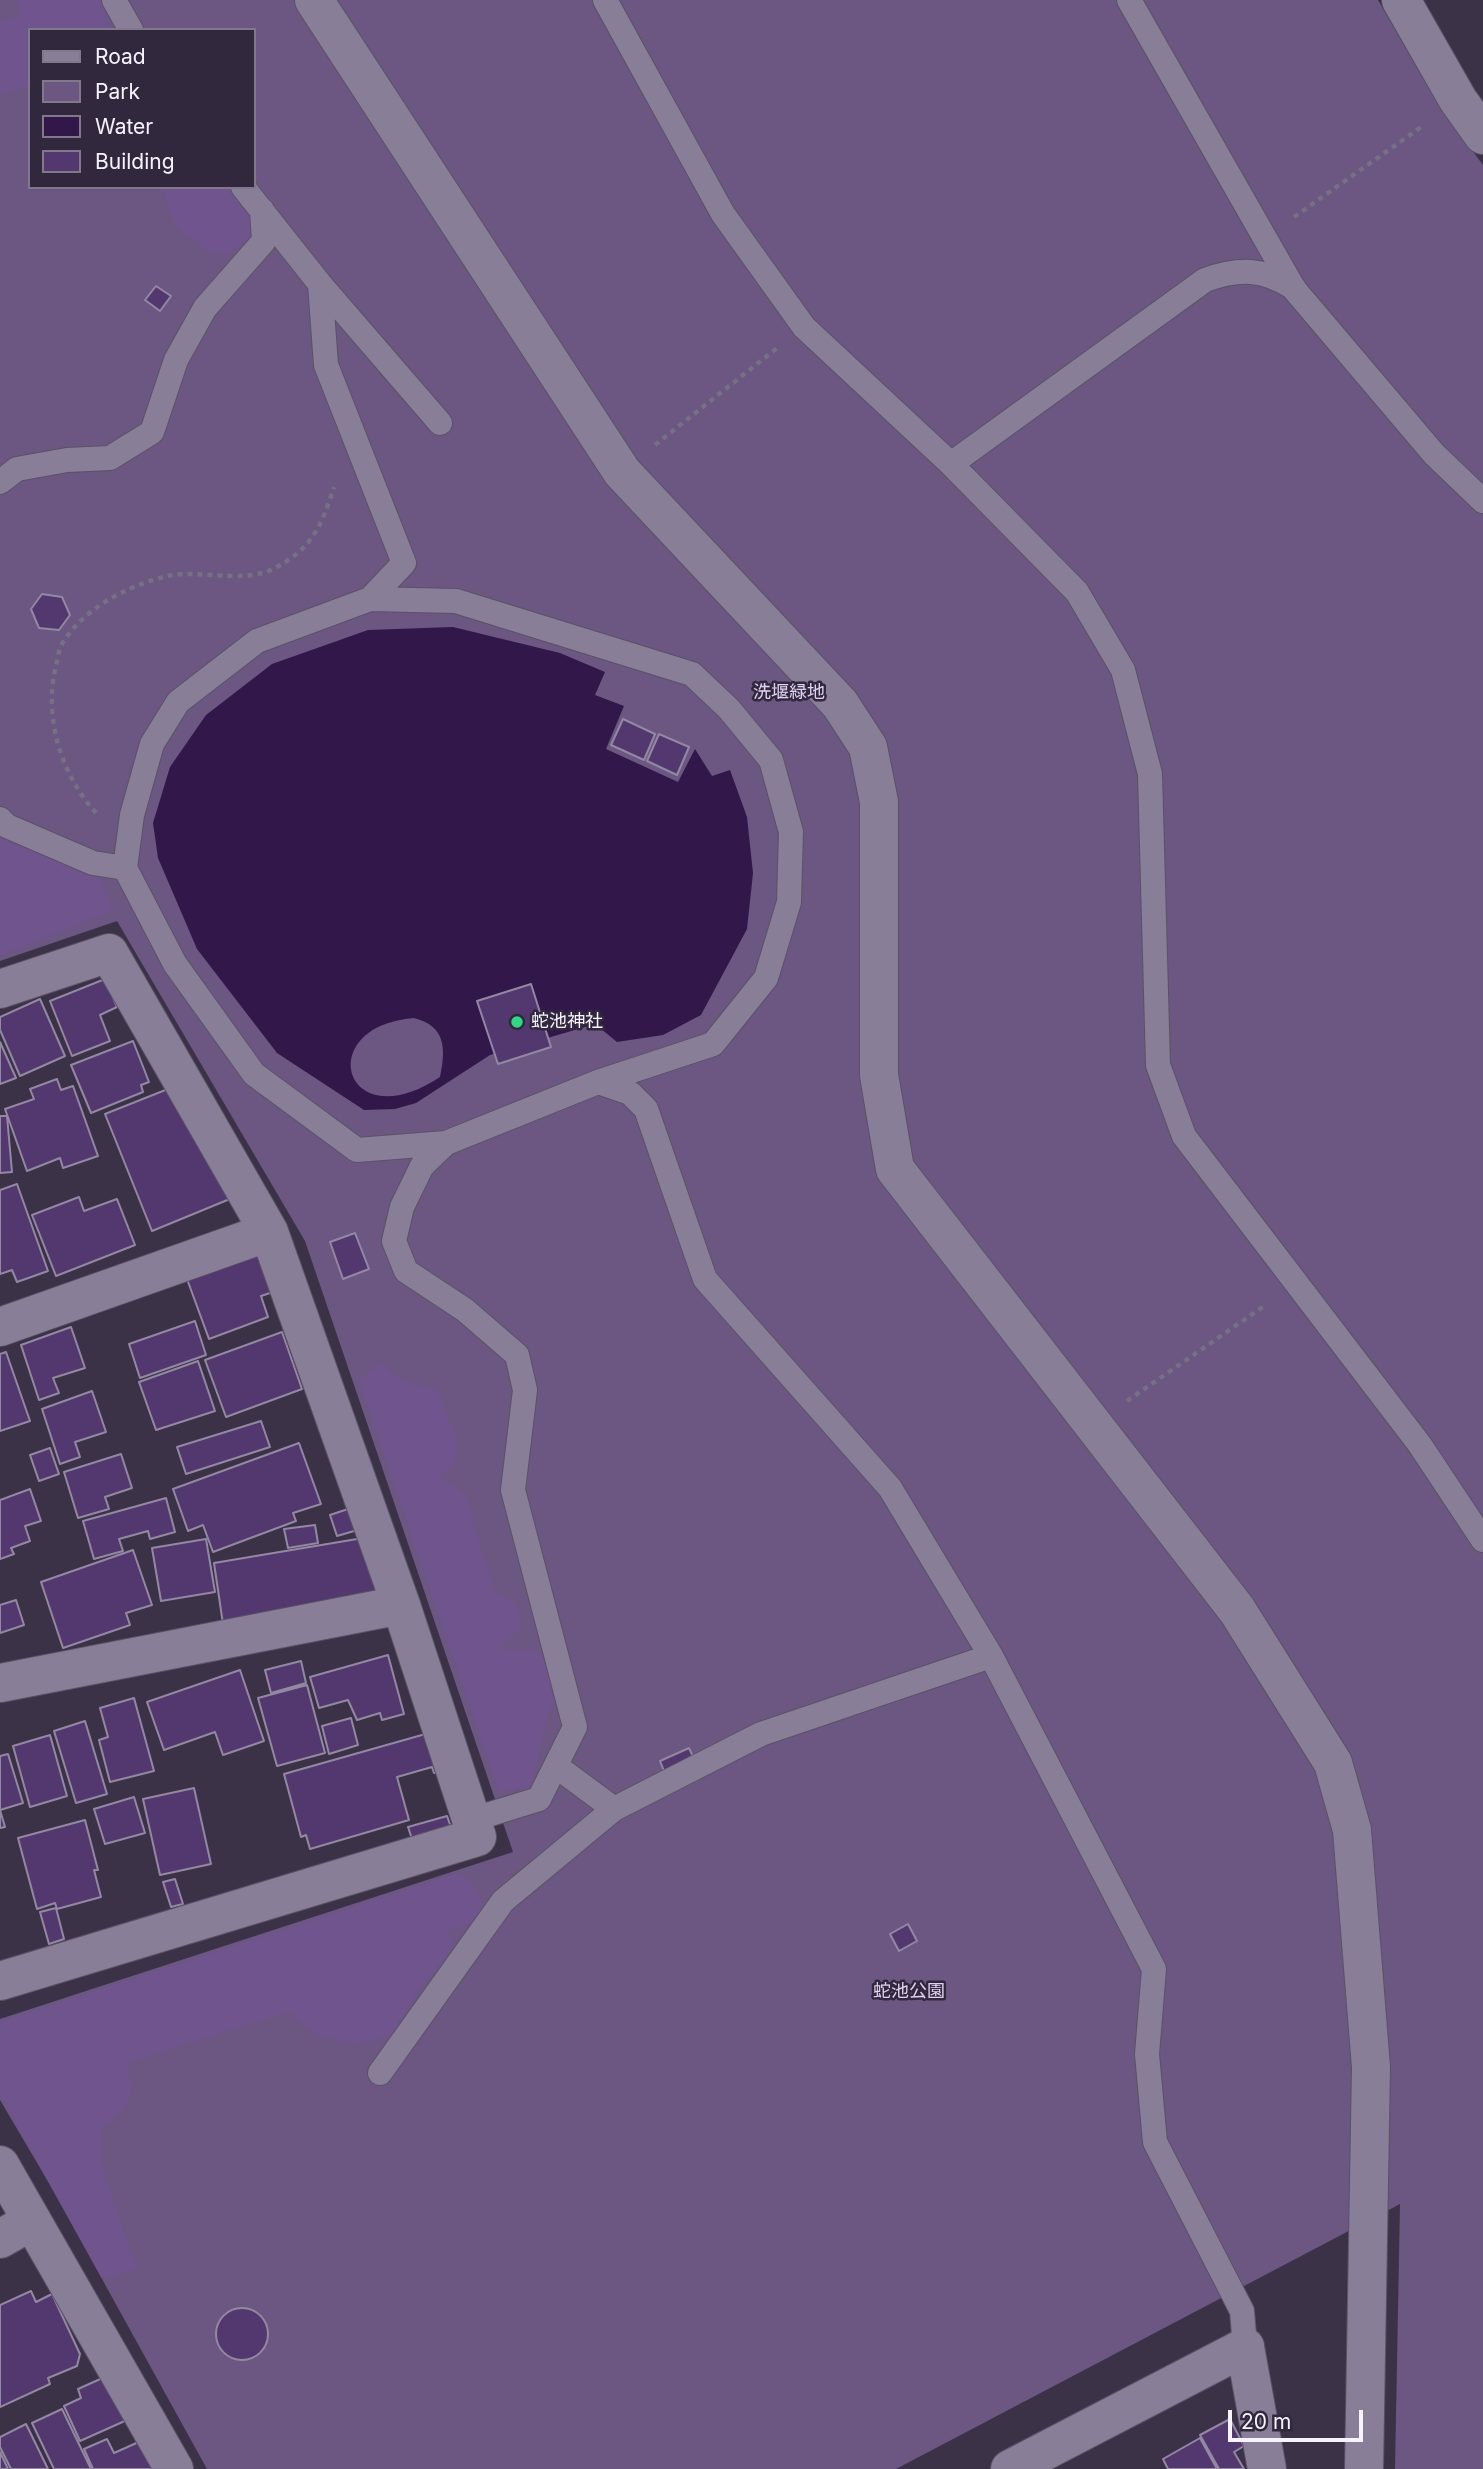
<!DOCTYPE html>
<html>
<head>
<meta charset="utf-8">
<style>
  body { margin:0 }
  #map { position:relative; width:1483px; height:2469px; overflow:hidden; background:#3c3248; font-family:Inter,sans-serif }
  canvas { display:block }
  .legend { position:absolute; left:28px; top:28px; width:228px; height:161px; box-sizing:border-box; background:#32283e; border:2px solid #81798b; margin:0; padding:9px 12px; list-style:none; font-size:21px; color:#f7f3fe }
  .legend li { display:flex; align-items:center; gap:14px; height:35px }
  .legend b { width:35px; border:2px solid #81798b }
  .scale { position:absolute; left:1228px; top:2410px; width:135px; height:32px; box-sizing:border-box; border:4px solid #f7f3fe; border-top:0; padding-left:9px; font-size:21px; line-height:24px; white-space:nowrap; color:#f7f3fe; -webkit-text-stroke:5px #32283e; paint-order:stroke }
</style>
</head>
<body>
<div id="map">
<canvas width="1483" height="2469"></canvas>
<ul class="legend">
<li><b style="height:9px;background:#897e98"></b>Road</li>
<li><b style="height:19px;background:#6b5782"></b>Park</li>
<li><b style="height:19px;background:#32174b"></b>Water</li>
<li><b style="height:19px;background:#53386f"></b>Building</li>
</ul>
<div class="scale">20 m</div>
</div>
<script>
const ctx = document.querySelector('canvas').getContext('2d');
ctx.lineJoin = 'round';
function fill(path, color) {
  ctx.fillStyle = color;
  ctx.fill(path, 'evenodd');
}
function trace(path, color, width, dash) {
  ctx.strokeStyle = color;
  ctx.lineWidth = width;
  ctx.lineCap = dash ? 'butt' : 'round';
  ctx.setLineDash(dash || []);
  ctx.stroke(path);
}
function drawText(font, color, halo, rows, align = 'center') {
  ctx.font = font + ' Inter,"Noto Sans JP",sans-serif';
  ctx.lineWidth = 5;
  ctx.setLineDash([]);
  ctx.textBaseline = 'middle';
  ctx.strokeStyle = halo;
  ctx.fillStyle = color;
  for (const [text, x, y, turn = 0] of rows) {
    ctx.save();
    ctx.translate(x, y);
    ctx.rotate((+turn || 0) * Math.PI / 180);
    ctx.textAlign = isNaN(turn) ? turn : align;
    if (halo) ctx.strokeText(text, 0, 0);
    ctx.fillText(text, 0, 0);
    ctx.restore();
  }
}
const green = new Path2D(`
  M 0,0 L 1378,0 L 1439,106 L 1483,165 L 1483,2469 L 1395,2469 L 1400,2204 L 896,2469 L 207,2469 L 102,2279 L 105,2278 L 0,2100 L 0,2019 L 513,1852 L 305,1241 L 117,921 L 0,961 ZM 30,30 L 254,30 L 254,187 L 30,187 Z`);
const forest = new Path2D(`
  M 16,0 L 100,0 L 112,30 L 30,30 L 30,84 L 0,96 L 0,22 L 21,14 Z
  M 162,187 L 229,187 L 254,220 L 253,234 L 240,247 L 225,255 L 209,252 L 176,227 Z
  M 0,834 L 99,876 L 113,910 L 0,956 Z
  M 380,1363 L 403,1381 L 437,1389 L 458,1442 L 453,1465 L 440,1475 L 465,1495 L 494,1591 L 513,1600 L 523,1625 L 501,1649 L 537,1650 L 546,1661 L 556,1700 L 548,1714 L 532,1786 L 499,1792 L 359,1380 Z
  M 458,1873 C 494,1896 487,1924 446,1931 L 452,1940 L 450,1958 C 423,1977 408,2007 393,2035 L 358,2044 L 319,2037 L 289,2012 L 126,2063 C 139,2101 128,2107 100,2130 L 100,2162 L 136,2268 L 102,2279 L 0,2095 L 0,2022 Z`);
const water = new Path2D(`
  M 453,627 L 560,653 L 605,672 L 595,695 L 624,706 L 606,749 L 678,782 L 695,749 L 712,776 L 730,770 L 747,817 L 753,873 L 747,929 L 701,1015 L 663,1035 L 617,1042 L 595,1024 L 490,1055 L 416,1103 L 395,1109 L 364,1110 L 277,1053 L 197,949 L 158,858 L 153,823 L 170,767 L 206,715 L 272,664 L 368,630 ZM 414,1018 C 446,1026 446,1049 440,1077 C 344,1141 311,1026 414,1018 Z`);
const building = new Path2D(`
  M 156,286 L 171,296 L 160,311 L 145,300 Z
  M 42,594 L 62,597 L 70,615 L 59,630 L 39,628 L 31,609 Z
  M 623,719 L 655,734 L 644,760 L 611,745 Z
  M 659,734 L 689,747 L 677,775 L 647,761 Z
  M 105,979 L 117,1007 L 100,1015 L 110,1041 L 72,1056 L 50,1001 Z
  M 531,984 L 551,1047 L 498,1064 L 477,1001 Z
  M 40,999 L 65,1056 L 20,1076 L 0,1030 L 0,1017 Z
  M 133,1041 L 149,1082 L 141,1085 L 143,1092 L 91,1113 L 71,1065 Z
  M 0,1042 L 16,1078 L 0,1084 Z
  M 57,1079 L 61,1090 L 73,1086 L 98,1156 L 63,1168 L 60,1158 L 27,1171 L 5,1109 L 34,1099 L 30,1089 Z
  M 178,1085 L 242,1194 L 152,1231 L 105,1114 Z
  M 0,1116 L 7,1116 L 12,1172 L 0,1173 Z
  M 17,1184 L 48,1271 L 17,1282 L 12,1270 L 0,1274 L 0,1190 Z
  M 79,1197 L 84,1211 L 117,1199 L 135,1245 L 56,1276 L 32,1215 Z
  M 355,1233 L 369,1269 L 343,1279 L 330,1242 Z
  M 260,1252 L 282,1289 L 261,1296 L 268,1317 L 209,1339 L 187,1279 Z
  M 195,1321 L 206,1355 L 140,1378 L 129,1344 Z
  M 71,1327 L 85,1368 L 53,1378 L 59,1393 L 39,1400 L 21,1345 Z
  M 282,1332 L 302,1389 L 226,1417 L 205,1360 Z
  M 6,1352 L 30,1421 L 0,1431 L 0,1354 Z
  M 198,1361 L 215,1411 L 156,1430 L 139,1382 Z
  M 92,1391 L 106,1432 L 75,1442 L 80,1457 L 60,1464 L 42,1409 Z
  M 261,1421 L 270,1447 L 186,1474 L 177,1447 Z
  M 299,1443 L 321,1504 L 293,1513 L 296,1521 L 213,1552 L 203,1525 L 188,1531 L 173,1489 Z
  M 50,1448 L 59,1474 L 39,1481 L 30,1455 Z
  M 121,1454 L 132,1488 L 105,1497 L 109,1509 L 78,1518 L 64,1472 Z
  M 30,1489 L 41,1521 L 25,1526 L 30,1541 L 11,1548 L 14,1554 L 0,1559 L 0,1500 Z
  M 166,1498 L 175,1532 L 150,1539 L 148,1531 L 119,1539 L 123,1551 L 94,1559 L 83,1521 Z
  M 354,1507 L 361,1529 L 337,1536 L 330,1515 Z
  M 315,1525 L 318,1543 L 288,1548 L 284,1529 Z
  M 369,1537 L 378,1599 L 223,1624 L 214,1563 Z
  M 206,1539 L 215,1592 L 161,1601 L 152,1548 Z
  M 133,1550 L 152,1605 L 126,1613 L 130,1625 L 63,1648 L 41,1582 Z
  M 16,1600 L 24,1625 L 0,1633 L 0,1605 Z
  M 388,1655 L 404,1714 L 382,1720 L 380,1713 L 357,1720 L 348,1700 L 319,1708 L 310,1677 Z
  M 301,1661 L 306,1683 L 271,1693 L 265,1670 Z
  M 240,1670 L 264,1741 L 223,1755 L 215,1732 L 164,1750 L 147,1702 Z
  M 307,1685 L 325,1753 L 277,1766 L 258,1698 Z
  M 134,1698 L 154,1771 L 110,1782 L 99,1740 L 108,1737 L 100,1708 Z
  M 351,1718 L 358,1745 L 329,1754 L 322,1726 Z
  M 85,1721 L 107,1794 L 76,1803 L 54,1731 Z
  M 429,1733 L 443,1770 L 434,1773 L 432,1767 L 397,1777 L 409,1820 L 310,1849 L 306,1835 L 301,1837 L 284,1774 Z
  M 50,1735 L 67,1796 L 30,1807 L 13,1746 Z
  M 689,1748 L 696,1763 L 666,1776 L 660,1761 Z
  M 8,1754 L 23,1803 L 0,1810 L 5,1827 L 0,1828 L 0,1756 Z
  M 194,1788 L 211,1864 L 160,1875 L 143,1799 Z
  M 134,1797 L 145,1833 L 105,1844 L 94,1809 Z
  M 447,1816 L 453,1833 L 414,1845 L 408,1827 Z
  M 85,1820 L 98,1870 L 94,1870 L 101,1897 L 57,1909 L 55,1903 L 37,1909 L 18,1838 Z
  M 175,1879 L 183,1904 L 171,1907 L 163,1882 Z
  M 56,1908 L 64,1939 L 49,1944 L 40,1912 Z
  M 908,1924 L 917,1941 L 899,1951 L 890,1934 Z
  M 31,2291 L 36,2302 L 52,2294 L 80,2354 L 77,2366 L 48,2378 L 50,2384 L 0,2407 L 0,2305 Z
  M216 2334a26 26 0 1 1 52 0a26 26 0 1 1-52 0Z
  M 107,2376 L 127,2420 L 80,2441 L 64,2406 L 81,2398 L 78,2389 Z
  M 62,2409 L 91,2469 L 54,2469 L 32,2423 Z
  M 1230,2419 L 1244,2446 L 1234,2452 L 1244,2469 L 1219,2469 L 1200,2435 Z
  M 26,2424 L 48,2469 L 11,2469 L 0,2447 L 0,2437 Z
  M 1200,2438 L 1217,2469 L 1168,2469 L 1163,2459 Z
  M 107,2439 L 114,2453 L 141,2441 L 153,2469 L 93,2469 L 84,2449 Z
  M 0,2452 L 8,2469 L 0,2469 Z`);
const path = new Path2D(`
  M 1294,217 L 1424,125
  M 655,445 L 777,348
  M 96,813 C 62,776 44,719 55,670 C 57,662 58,651 62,644 C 84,608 127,586 167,576 C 197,569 243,584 273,569 C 312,549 321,527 334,487
  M 1127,1401 L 1267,1304`);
const lane = new Path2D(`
  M 114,0 L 131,30
  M 605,0 L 723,214 L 804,327 L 951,464 L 1077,592 L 1123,670 L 1150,774 L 1158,1065 L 1184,1136 L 1420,1445 L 1483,1540
  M 1129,0 L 1294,289 L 1434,454 L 1483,501
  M 243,187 L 320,284 L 440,423
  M 320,284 L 326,365 L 404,563 L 370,599
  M 951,464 L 1205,280 C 1239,268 1263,268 1294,288
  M 0,482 L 17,469 L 67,460 L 110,458 L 152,432 L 176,360 L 205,308 L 264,241 L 262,210
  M 0,819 L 7,826 L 93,863 L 125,868
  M 446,1143 L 357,1150 L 254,1074 L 175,964 L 125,868 L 132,815 L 152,744 L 178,702 L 257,641 L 370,599 L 456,601 L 692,674 L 729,709 L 771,760 L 791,832 L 789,902 L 766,978 L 713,1044 L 598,1082
  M 556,1766 L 614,1809
  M 471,1820 L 539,1799 L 575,1727 L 513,1490 L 525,1390 L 517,1355 L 465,1310 L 406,1271 L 394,1241 L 402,1207 L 422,1166 L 446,1143 L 598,1082 L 630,1093 L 646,1109 L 705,1279 L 890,1488 L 991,1656 L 1154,1969 L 1147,2054 L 1155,2142 L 1242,2311 L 1245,2347
  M 380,2073 L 503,1901 L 614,1809 L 761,1734 L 991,1656`);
const street = new Path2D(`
  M 314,0 L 622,472 L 840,704 L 868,747 L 879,802 L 879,1075 L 895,1169 L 1237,1610 L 1333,1763 L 1352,1830 L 1371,2067 L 1364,2469
  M 1401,0 L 1458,100 L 1483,135
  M 0,989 L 109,953 L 269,1232 L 401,1605 L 477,1837 L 0,1981
  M 0,1327 L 269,1232
  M 0,1683 L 401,1605
  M 0,2165 L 174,2469
  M 0,2239 L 30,2222
  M 1245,2347 L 1267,2469`);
const secondary = new Path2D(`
  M 1010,2469 L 1245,2347`);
const markers = [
  [517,1022,7,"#30d883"]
];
const parkNames = [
  ["洗堰緑地",789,693],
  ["蛇池公園",909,1992]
];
const poiNames = [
  ["蛇池神社",531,1022]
];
fill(green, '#6b5782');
fill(forest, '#6f548e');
fill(water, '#32174b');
fill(building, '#53386f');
trace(building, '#9388a2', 2);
trace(lane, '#5a5264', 26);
trace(street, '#5a5264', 40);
trace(secondary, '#5a5264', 40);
trace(path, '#776f82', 4.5, [5, 5]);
trace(lane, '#897e98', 24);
trace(street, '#897e98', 38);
trace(secondary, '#897e98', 38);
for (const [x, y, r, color] of markers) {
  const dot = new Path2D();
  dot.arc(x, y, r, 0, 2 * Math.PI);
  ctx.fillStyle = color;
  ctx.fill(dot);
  trace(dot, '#32283e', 2.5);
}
drawText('18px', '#e0d1f3', '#32283e', parkNames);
drawText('18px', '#f7f3fe', '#32283e', poiNames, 'left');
</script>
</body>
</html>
